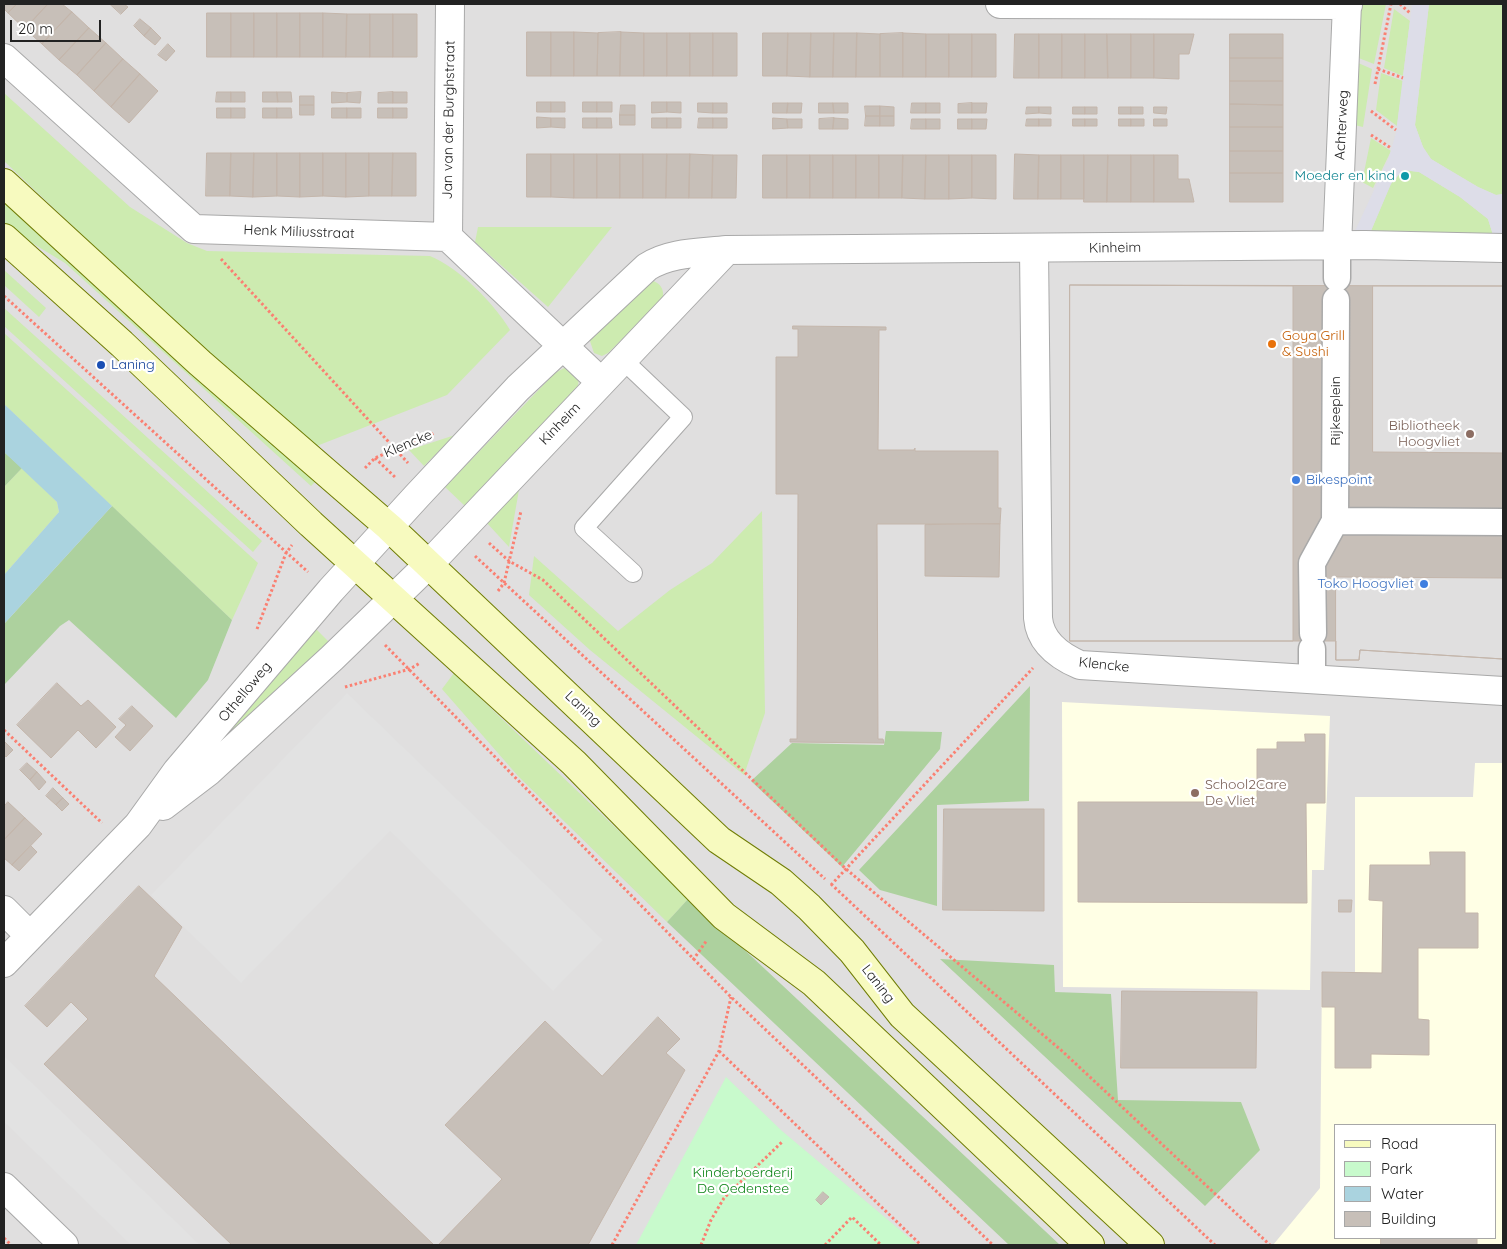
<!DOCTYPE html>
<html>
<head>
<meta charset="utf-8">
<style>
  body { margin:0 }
  #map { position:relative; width:1507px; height:1249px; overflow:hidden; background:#f2efe9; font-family:Quicksand,sans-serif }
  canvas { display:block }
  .frame { position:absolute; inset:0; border:5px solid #222; pointer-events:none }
  .legend { position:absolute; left:1334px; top:1124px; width:162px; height:115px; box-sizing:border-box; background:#fff; border:1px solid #a7a7a7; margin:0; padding:6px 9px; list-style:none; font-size:15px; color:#222 }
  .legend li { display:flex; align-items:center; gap:10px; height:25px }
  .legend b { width:25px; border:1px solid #a7a7a7 }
  .scale { position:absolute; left:10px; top:20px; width:91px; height:22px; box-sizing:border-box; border:2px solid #222; border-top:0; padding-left:6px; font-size:15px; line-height:18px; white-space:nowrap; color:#222; -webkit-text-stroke:4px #fff; paint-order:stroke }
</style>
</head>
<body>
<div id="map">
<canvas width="1507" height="1249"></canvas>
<div class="frame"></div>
<ul class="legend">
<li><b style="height:6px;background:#f7fabf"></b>Road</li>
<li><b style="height:14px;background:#c8facc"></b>Park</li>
<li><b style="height:14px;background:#aad3df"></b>Water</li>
<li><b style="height:14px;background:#c7bfb8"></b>Building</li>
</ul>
<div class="scale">20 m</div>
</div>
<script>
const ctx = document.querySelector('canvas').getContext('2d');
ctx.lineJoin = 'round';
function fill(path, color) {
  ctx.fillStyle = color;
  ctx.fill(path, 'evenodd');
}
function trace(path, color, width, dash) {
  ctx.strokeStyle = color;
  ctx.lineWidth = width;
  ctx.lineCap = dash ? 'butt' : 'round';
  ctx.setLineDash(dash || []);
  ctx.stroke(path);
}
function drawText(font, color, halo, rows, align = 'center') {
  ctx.font = font + ' Quicksand,sans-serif';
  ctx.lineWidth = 4.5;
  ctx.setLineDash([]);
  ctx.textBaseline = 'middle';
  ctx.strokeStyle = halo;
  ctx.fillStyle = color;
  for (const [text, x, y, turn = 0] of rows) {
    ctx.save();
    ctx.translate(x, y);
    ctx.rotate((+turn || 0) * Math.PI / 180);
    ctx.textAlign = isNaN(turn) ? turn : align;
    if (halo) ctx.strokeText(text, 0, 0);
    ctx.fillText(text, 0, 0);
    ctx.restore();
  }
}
const residential = new Path2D(`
  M 4,4 L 1503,4 L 1503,1245 L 4,1245 ZM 1336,1125 L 1496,1125 L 1496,1238 L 1336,1238 Z`);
const education = new Path2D(`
  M 1062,702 L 1330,716 L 1324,870 L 1312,870 L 1310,990 L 1063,987 Z
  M 1475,763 L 1503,763 L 1503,1245 L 1273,1245 L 1320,1188 L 1322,972 L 1355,972 L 1355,797 L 1473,797 ZM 1336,1125 L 1496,1125 L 1496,1238 L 1336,1238 Z`);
const grass = new Path2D(`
  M 1357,4 L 1386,4 L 1374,64 L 1356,57 Z
  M 1429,4 L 1503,4 L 1503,194 L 1496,195 L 1478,187 L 1446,168 L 1431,159 L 1423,147 L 1415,125 Z
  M 1394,9 L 1410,21 L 1403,76 L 1384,68 Z
  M 1356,62 L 1372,69 L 1363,127 L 1350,124 Z
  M 1381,73 L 1403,81 L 1397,126 L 1376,110 Z
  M 4,93 L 130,207 L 187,243 L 207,251 L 430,256 C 459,268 494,303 510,330 L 447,395 L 309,449 L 4,161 Z
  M 1371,138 L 1391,151 L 1373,188 L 1362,182 Z
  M 1403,170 L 1419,172 L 1460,197 L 1488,219 L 1497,248 L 1365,245 L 1391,183 Z
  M 4,198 L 317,480 L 311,486 L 65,263 L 4,226 Z
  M 478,227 L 612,227 L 548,307 L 475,242 Z
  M 4,270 L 46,308 L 39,317 L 4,285 Z
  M 651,280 C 661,284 664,288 663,299 L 608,353 L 602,356 L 594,353 L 589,338 Z
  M 4,308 L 262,541 L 253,552 L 4,326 Z
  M 4,333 L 258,563 L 232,620 L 4,404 Z
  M 566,367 L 579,377 L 578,386 L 465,506 L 445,487 L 555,373 Z
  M 455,435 L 424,466 L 409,450 Z
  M 22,468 L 57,502 L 59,512 L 4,575 L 4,487 Z
  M 520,484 L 509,547 L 486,522 Z
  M 762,511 L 765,713 L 744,775 L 590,650 L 529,595 L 534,556 L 618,631 L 670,590 L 712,563 Z
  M 311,624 L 330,643 L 193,773 Z
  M 454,673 L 689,898 L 667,922 L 518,776 L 442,689 Z`);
const forest = new Path2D(`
  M 4,452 L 22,468 L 4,487 Z
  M 112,506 L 232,620 L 208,680 L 176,718 L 69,620 L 60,626 L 4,685 L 4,624 Z
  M 1030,686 L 1029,801 L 937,805 L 937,906 L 880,890 L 859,870 Z
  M 886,731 L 942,732 L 940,749 L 842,867 L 751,781 L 792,743 L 884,745 Z
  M 689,898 L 1060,1245 L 1009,1245 L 667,922 Z
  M 940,959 L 1054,965 L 1055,992 L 1111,994 L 1118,1100 L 1241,1102 L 1260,1150 L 1205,1206 Z`);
const park = new Path2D(`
  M 726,1077 L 782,1131 L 918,1245 L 636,1245 Z`);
const parking = new Path2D(`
  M 347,693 L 603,940 L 553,991 L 390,831 L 241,983 L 151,895 Z
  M 4,1056 L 200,1245 L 131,1245 L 4,1122 Z`);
const plaza = new Path2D(`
  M 1412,4 L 1429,4 L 1415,125 L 1423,147 L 1431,159 L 1446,168 L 1478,187 L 1496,195 L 1503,194 L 1503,248 L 1497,248 L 1488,219 L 1460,197 L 1419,172 L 1403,170 L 1391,184 L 1365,245 L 1348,246 L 1388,160 L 1396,133 Z`);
const water = new Path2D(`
  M 4,404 L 112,506 L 4,624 L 4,575 L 59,512 L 57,502 L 4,452 Z`);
const building = new Path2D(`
  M 4,4 L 17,4 L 8,13 L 4,9 Z
  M 17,4 L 48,4 L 25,29 L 8,13 Z
  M 48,4 L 62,4 L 72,12 L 42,44 L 25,29 Z
  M 110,4 L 124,4 L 128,7 L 121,14 Z
  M 72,12 L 89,28 L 59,60 L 42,44 Z
  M 207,13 L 231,13 L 231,57 L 207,57 Z
  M 231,13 L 254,13 L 254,57 L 231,57 Z
  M 254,13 L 277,13 L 277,57 L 254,57 Z
  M 277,13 L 300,13 L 300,57 L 277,57 Z
  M 300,13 L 323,13 L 323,57 L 300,57 Z
  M 323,13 L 347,14 L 346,57 L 323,57 Z
  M 347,14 L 370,14 L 370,57 L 346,57 Z
  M 370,14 L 393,14 L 393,57 L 370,57 Z
  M 393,14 L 417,14 L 417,57 L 393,57 Z
  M 140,19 L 151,28 L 144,36 L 134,26 Z
  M 89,28 L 106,43 L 77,75 L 59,60 Z
  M 151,28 L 161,38 L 155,45 L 144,36 Z
  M 527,32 L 551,32 L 551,76 L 527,76 Z
  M 551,32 L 574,32 L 574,76 L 551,76 Z
  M 574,32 L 598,33 L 597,76 L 574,76 Z
  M 621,32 L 644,33 L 644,76 L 620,76 Z
  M 621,32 L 620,76 L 597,76 L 598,33 Z
  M 644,33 L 667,33 L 667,76 L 644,76 Z
  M 667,33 L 690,33 L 690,76 L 667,76 Z
  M 690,33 L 713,33 L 713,76 L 690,76 Z
  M 713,33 L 737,33 L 737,76 L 713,76 Z
  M 763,33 L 788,33 L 787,76 L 763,76 Z
  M 788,33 L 811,33 L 810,77 L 787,76 Z
  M 811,33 L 834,33 L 833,77 L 810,77 Z
  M 834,33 L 857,33 L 856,77 L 833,77 Z
  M 857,33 L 880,34 L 880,77 L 856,77 Z
  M 903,33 L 926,34 L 926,77 L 903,77 Z
  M 903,33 L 903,77 L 880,77 L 880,34 Z
  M 926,34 L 949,34 L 949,77 L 926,77 Z
  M 949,34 L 972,34 L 972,77 L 949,77 Z
  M 972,34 L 996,34 L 996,77 L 972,77 Z
  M 1015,34 L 1039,34 L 1039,78 L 1014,78 Z
  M 1039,34 L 1062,34 L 1062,78 L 1039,78 Z
  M 1062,34 L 1085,34 L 1085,78 L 1062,78 Z
  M 1085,34 L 1107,34 L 1108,78 L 1085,78 Z
  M 1107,34 L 1131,34 L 1131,78 L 1108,78 Z
  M 1131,34 L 1154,34 L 1154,78 L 1131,78 Z
  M 1154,34 L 1194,34 L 1189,54 L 1179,54 L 1179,79 L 1154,78 Z
  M 1230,34 L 1283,34 L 1283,58 L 1230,58 Z
  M 106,43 L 123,59 L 94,91 L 77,75 Z
  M 168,44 L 175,51 L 166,61 L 158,55 Z
  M 1230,58 L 1283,58 L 1283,81 L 1230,81 Z
  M 123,59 L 140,74 L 111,107 L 94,91 Z
  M 140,74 L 158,91 L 129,123 L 111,107 Z
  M 1230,81 L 1283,81 L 1283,105 L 1230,104 Z
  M 217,92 L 231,92 L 231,102 L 216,102 Z
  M 231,92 L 245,92 L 245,102 L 231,102 Z
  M 263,92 L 277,92 L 278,102 L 263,102 Z
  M 277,92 L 291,92 L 292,102 L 278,102 Z
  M 332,92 L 347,93 L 347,102 L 332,103 Z
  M 361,92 L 360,103 L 347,102 L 347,93 Z
  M 393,92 L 393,103 L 378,103 L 378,93 Z
  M 393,92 L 407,92 L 407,103 L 393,103 Z
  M 300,96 L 314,96 L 314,105 L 300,105 Z
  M 537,102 L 551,102 L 551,112 L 537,112 Z
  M 551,102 L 565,102 L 565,112 L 551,112 Z
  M 583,102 L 597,102 L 597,112 L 583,112 Z
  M 597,102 L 612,102 L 612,112 L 597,112 Z
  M 652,102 L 667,102 L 667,112 L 652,113 Z
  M 667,102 L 681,102 L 681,113 L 667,112 Z
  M 698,103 L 713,103 L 713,113 L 698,112 Z
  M 713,103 L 727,103 L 727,113 L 713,113 Z
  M 773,103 L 788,103 L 787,113 L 773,113 Z
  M 788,103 L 802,103 L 801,113 L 787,113 Z
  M 819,103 L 833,103 L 834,113 L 819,113 Z
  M 833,103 L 848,103 L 848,113 L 834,113 Z
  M 912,103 L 926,103 L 926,113 L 911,113 Z
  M 926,103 L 940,103 L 940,113 L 926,113 Z
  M 972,103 L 972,113 L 958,113 L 958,104 Z
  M 972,103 L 987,103 L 986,113 L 972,113 Z
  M 1230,104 L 1283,105 L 1283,127 L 1230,127 Z
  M 300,105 L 314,105 L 314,115 L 300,115 Z
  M 621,105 L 635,105 L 635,115 L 620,115 Z
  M 865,106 L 880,106 L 880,116 L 866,116 Z
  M 880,106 L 894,107 L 894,116 L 880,116 Z
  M 1027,107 L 1039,107 L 1039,113 L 1026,114 Z
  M 1039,107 L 1051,107 L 1051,114 L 1039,113 Z
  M 1073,107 L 1085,107 L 1085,114 L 1073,114 Z
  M 1085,107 L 1097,107 L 1097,114 L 1085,114 Z
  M 1119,107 L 1131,107 L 1131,114 L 1119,114 Z
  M 1131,107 L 1143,107 L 1143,114 L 1131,114 Z
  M 1154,107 L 1167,107 L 1166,114 L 1154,113 Z
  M 217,108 L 231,108 L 231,118 L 217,118 Z
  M 231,108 L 245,108 L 245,118 L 231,118 Z
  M 263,108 L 277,108 L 277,118 L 263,118 Z
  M 277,108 L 291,108 L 292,118 L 277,118 Z
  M 332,108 L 347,108 L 347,118 L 332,118 Z
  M 347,108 L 361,108 L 361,118 L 347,118 Z
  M 378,108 L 393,108 L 393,118 L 378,118 Z
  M 393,108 L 407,108 L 407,118 L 393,118 Z
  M 620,115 L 635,115 L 635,125 L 620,125 Z
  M 866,116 L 880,116 L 880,126 L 865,126 Z
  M 880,116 L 894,116 L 894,126 L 880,126 Z
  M 537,117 L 551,118 L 551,127 L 537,128 Z
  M 551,118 L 565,118 L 565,128 L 551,127 Z
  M 583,118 L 597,118 L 597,128 L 583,128 Z
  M 597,118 L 611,118 L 612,128 L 597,128 Z
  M 652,118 L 667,118 L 667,128 L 652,128 Z
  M 667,118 L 681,118 L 681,128 L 667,128 Z
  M 699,118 L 713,118 L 713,128 L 698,128 Z
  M 713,118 L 727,118 L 727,128 L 713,128 Z
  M 773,118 L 787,119 L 788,128 L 773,129 Z
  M 834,118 L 833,129 L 819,129 L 819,119 Z
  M 834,118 L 848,119 L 848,129 L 833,129 Z
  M 787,119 L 802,119 L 802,128 L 788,128 Z
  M 912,119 L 926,119 L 926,129 L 911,129 Z
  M 926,119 L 940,119 L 940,129 L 926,129 Z
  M 958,119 L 972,119 L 972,129 L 958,129 Z
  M 972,119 L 987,119 L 986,129 L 972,129 Z
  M 1027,119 L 1039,119 L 1039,126 L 1026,126 Z
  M 1039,119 L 1051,119 L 1051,126 L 1039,126 Z
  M 1073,119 L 1085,119 L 1085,126 L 1073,126 Z
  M 1085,119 L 1097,119 L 1097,126 L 1085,126 Z
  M 1119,119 L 1131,119 L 1131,126 L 1119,126 Z
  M 1131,119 L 1144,119 L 1144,126 L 1131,126 Z
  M 1154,119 L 1167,119 L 1167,126 L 1154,126 Z
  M 1230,127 L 1283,127 L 1283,151 L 1230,151 Z
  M 1230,151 L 1283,151 L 1283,173 L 1230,173 Z
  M 207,153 L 231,153 L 230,196 L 206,196 Z
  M 231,153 L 254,153 L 253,197 L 230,196 Z
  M 254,153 L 277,153 L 277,196 L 253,197 Z
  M 277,153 L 300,153 L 300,197 L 277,196 Z
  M 300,153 L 323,153 L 323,196 L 300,197 Z
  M 323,153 L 346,153 L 346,197 L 323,196 Z
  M 346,153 L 369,153 L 369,196 L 346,197 Z
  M 369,153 L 393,153 L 392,196 L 369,196 Z
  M 393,153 L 416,153 L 416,196 L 392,196 Z
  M 527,154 L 551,154 L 551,197 L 527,197 Z
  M 551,154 L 574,154 L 574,198 L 551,197 Z
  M 574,154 L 597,154 L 597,198 L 574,198 Z
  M 597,154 L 620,154 L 620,198 L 597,198 Z
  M 620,154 L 643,154 L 643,198 L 620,198 Z
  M 643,154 L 667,154 L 666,198 L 643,198 Z
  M 667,154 L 690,154 L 689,198 L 666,198 Z
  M 690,154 L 713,155 L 712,198 L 689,198 Z
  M 1015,154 L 1039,155 L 1038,199 L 1014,199 Z
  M 713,155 L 737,155 L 736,198 L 712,198 Z
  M 763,155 L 787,155 L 787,198 L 763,198 Z
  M 787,155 L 810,155 L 810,198 L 787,198 Z
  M 810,155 L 833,155 L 833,198 L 810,198 Z
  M 833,155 L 856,155 L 856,198 L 833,198 Z
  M 856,155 L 879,155 L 879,198 L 856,198 Z
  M 879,155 L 903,155 L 902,198 L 879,198 Z
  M 903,155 L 926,155 L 925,199 L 902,198 Z
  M 926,155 L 949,155 L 949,199 L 925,199 Z
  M 949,155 L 972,155 L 972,198 L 949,199 Z
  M 972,155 L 996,155 L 996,199 L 972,198 Z
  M 1039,155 L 1061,155 L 1061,199 L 1038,199 Z
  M 1061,155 L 1084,155 L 1084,199 L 1061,199 Z
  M 1084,155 L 1108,155 L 1107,202 L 1084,202 Z
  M 1108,155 L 1131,155 L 1131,202 L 1107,202 Z
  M 1131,155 L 1154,155 L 1154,202 L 1131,202 Z
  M 1154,155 L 1178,155 L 1178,179 L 1189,179 L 1194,202 L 1154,202 Z
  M 1230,173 L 1283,173 L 1283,202 L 1230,202 Z
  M 1070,285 L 1503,286 L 1503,659 L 1360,650 L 1359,660 L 1336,660 L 1336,641 L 1070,641 Z
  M 1070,285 L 1293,286 L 1293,641 L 1070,641 Z
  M 1373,286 L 1503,286 L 1503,453 L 1373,452 Z
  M 793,326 L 886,327 L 886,330 L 879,330 L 878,450 L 914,450 L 915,448 L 915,451 L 998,451 L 998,508 L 1001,508 L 1000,524 L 877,524 L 878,739 L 883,739 L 884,743 L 790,742 L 790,739 L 797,739 L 798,494 L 776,494 L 776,357 L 798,357 L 798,329 L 793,329 Z
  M 1000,524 L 999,577 L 925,576 L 925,525 Z
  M 1336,577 L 1503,578 L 1503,659 L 1360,650 L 1359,660 L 1336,660 Z
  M 57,683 L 81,706 L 88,700 L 116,727 L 96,748 L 78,730 L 51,758 L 17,725 Z
  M 132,706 L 153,726 L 130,751 L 115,737 L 126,725 L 119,719 Z
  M 1305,734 L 1325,734 L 1325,803 L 1306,803 L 1307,903 L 1078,902 L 1078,802 L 1257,802 L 1257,749 L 1277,749 L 1277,742 L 1305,742 Z
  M 4,741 L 13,750 L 6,757 L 4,755 Z
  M 27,763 L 37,772 L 30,780 L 20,770 Z
  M 37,772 L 46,782 L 39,790 L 30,780 Z
  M 53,788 L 63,798 L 56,805 L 46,796 Z
  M 63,798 L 69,804 L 62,811 L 56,805 Z
  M 8,802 L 25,818 L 4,840 L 4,807 Z
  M 944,809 L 1044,809 L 1044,911 L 943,910 Z
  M 25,818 L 42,834 L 12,865 L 4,858 L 4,840 Z
  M 31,846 L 37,852 L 19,871 L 12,865 Z
  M 1430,852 L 1465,852 L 1465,913 L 1478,913 L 1478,948 L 1418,948 L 1418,1019 L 1429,1020 L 1429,1055 L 1371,1054 L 1371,1068 L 1335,1068 L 1335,1007 L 1322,1007 L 1322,972 L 1382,973 L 1383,901 L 1369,900 L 1370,865 L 1430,865 Z
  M 139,886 L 182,927 L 154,976 L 434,1245 L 232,1245 L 44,1064 L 88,1019 L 71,1002 L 47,1027 L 25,1006 Z
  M 1339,900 L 1352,900 L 1351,912 L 1339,912 Z
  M 1122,991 L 1257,992 L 1256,1068 L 1121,1068 Z
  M 658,1017 L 680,1039 L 666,1053 L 685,1070 L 588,1245 L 438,1245 L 502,1179 L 445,1125 L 545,1021 L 602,1076 Z
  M 823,1192 L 829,1197 L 821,1205 L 816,1200 Z
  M 1381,1238 L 1477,1238 L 1477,1245 L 1381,1245 Z`);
const path = new Path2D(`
  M 1400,4 L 1411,14
  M 1378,69 L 1403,78
  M 1375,84 L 1391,4
  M 1371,111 L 1396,130
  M 1371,135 L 1391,148
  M 221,259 L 408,463
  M 4,296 L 308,572
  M 375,458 L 396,478
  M 365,468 L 375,458 L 434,433
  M 489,543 L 509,561 L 543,580 L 846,869 L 1061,1050 L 1270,1245
  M 475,556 L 825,879
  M 498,591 L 504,583 L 521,511
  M 257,629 L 286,553 L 292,545
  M 385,645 L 731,997 L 993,1245
  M 345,687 L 410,669 L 420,663
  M 4,730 L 102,823
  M 831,884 L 1215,1245
  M 831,885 L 1033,668
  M 693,960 L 707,940
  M 719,1051 L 921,1245
  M 4,1238 L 11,1245
  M 612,1245 L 719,1051 L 731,997
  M 701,1245 L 711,1220 L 724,1198 L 782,1142
  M 825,1245 L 852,1217 L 881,1245`);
const service = new Path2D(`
  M 623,360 L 683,417 L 584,528 L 633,573`);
const pedestrian = new Path2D(`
  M 1337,278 L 1337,246
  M 1335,521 L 1503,522
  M 1313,633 L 1312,563 L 1335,521 L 1336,300
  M 1312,678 L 1312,649`);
const minor = new Path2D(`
  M 1000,4 L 1348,5
  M 4,58 L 194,229 L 448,237 L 601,382
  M 448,237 L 450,4
  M 1337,246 L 1347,4
  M 1034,249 L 1038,618 C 1040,642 1059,656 1080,665 L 1503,691
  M 163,806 L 209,771 L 332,658 L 428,565 L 727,250
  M 4,910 L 30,936
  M 4,963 L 138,825 L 177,771 L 331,590 L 416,497 L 518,388 L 647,267 C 670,252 700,253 727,250 L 1365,245 L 1503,248
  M 4,1187 L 64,1245`);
const secondary = new Path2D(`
  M 4,183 L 200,363 L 389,527 L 719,840 L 781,882 L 809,907 L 852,951 L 902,1015 L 1150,1245
  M 4,238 L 122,344 L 311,524 L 574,763 L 724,916 L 814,983 L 1090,1245`);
const markers = [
  [1405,176,5,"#0f9aa8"],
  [1272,344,5,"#e8710a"],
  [101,365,5,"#1a4fb4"],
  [1470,434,5,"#8d6e63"],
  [1296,480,5,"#3f7fe0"],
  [1424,584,5,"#3f7fe0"],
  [1195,793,5,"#8d6e63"]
];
const streetNames = [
  ["Jan van der Burghstraat",449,120,-89],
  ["Achterweg",1342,125,-87],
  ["Henk Miliusstraat",299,232,2],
  ["Kinheim",1115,248,-1],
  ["Rijkeeplein",1336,411,-90],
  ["Kinheim",560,424,-46],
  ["Klencke",408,444,-23],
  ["Klencke",1104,665,6],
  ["Othelloweg",245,692,-50],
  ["Laning",583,709,44],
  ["Laning",878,984,52]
];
const cultureNames = [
  ["Moeder en kind",1395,176]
];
const foodNames = [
  ["Goya Grill",1282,336],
  ["& Sushi",1282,352]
];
const transitNames = [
  ["Laning",111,365]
];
const educationNames = [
  ["Bibliotheek",1460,426],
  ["Hoogvliet",1460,442],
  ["School2Care",1205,785,"left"],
  ["De Vliet",1205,801,"left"]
];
const shopNames = [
  ["Bikespoint",1306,480],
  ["Toko Hoogvliet",1414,584,"right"]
];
const parkNames = [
  ["Kinderboerderij",743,1173],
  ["De Oedenstee",743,1189]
];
fill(residential, '#e0dfdf');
fill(education, '#ffffe5');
fill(grass, '#cdebb0');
fill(forest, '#add19e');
fill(park, '#c8facc');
fill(parking, '#e2e2e2');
fill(plaza, '#dddde8');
fill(water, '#aad3df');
fill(building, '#c7bfb8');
trace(building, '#c4b6ab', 1);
trace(service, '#a9a9a9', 20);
trace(pedestrian, '#a9a9a9', 29);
trace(minor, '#a9a9a9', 30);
trace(secondary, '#707d05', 30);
trace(path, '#fa8072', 3, [2.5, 2.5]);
trace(service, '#fff', 18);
trace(pedestrian, '#fff', 26);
trace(minor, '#fff', 28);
trace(secondary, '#f7fabf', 28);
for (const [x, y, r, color] of markers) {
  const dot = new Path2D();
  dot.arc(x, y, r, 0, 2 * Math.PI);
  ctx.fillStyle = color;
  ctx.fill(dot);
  trace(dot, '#fff', 2);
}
drawText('14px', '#222', '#fff', streetNames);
drawText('14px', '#0d838f', '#fff', cultureNames, 'right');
drawText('14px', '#c56008', '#fff', foodNames, 'left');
drawText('14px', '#164399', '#fff', transitNames, 'left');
drawText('14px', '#785e54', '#fff', educationNames, 'right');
drawText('14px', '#366cbe', '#fff', shopNames, 'left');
drawText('14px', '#0c8416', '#fff', parkNames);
</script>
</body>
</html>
